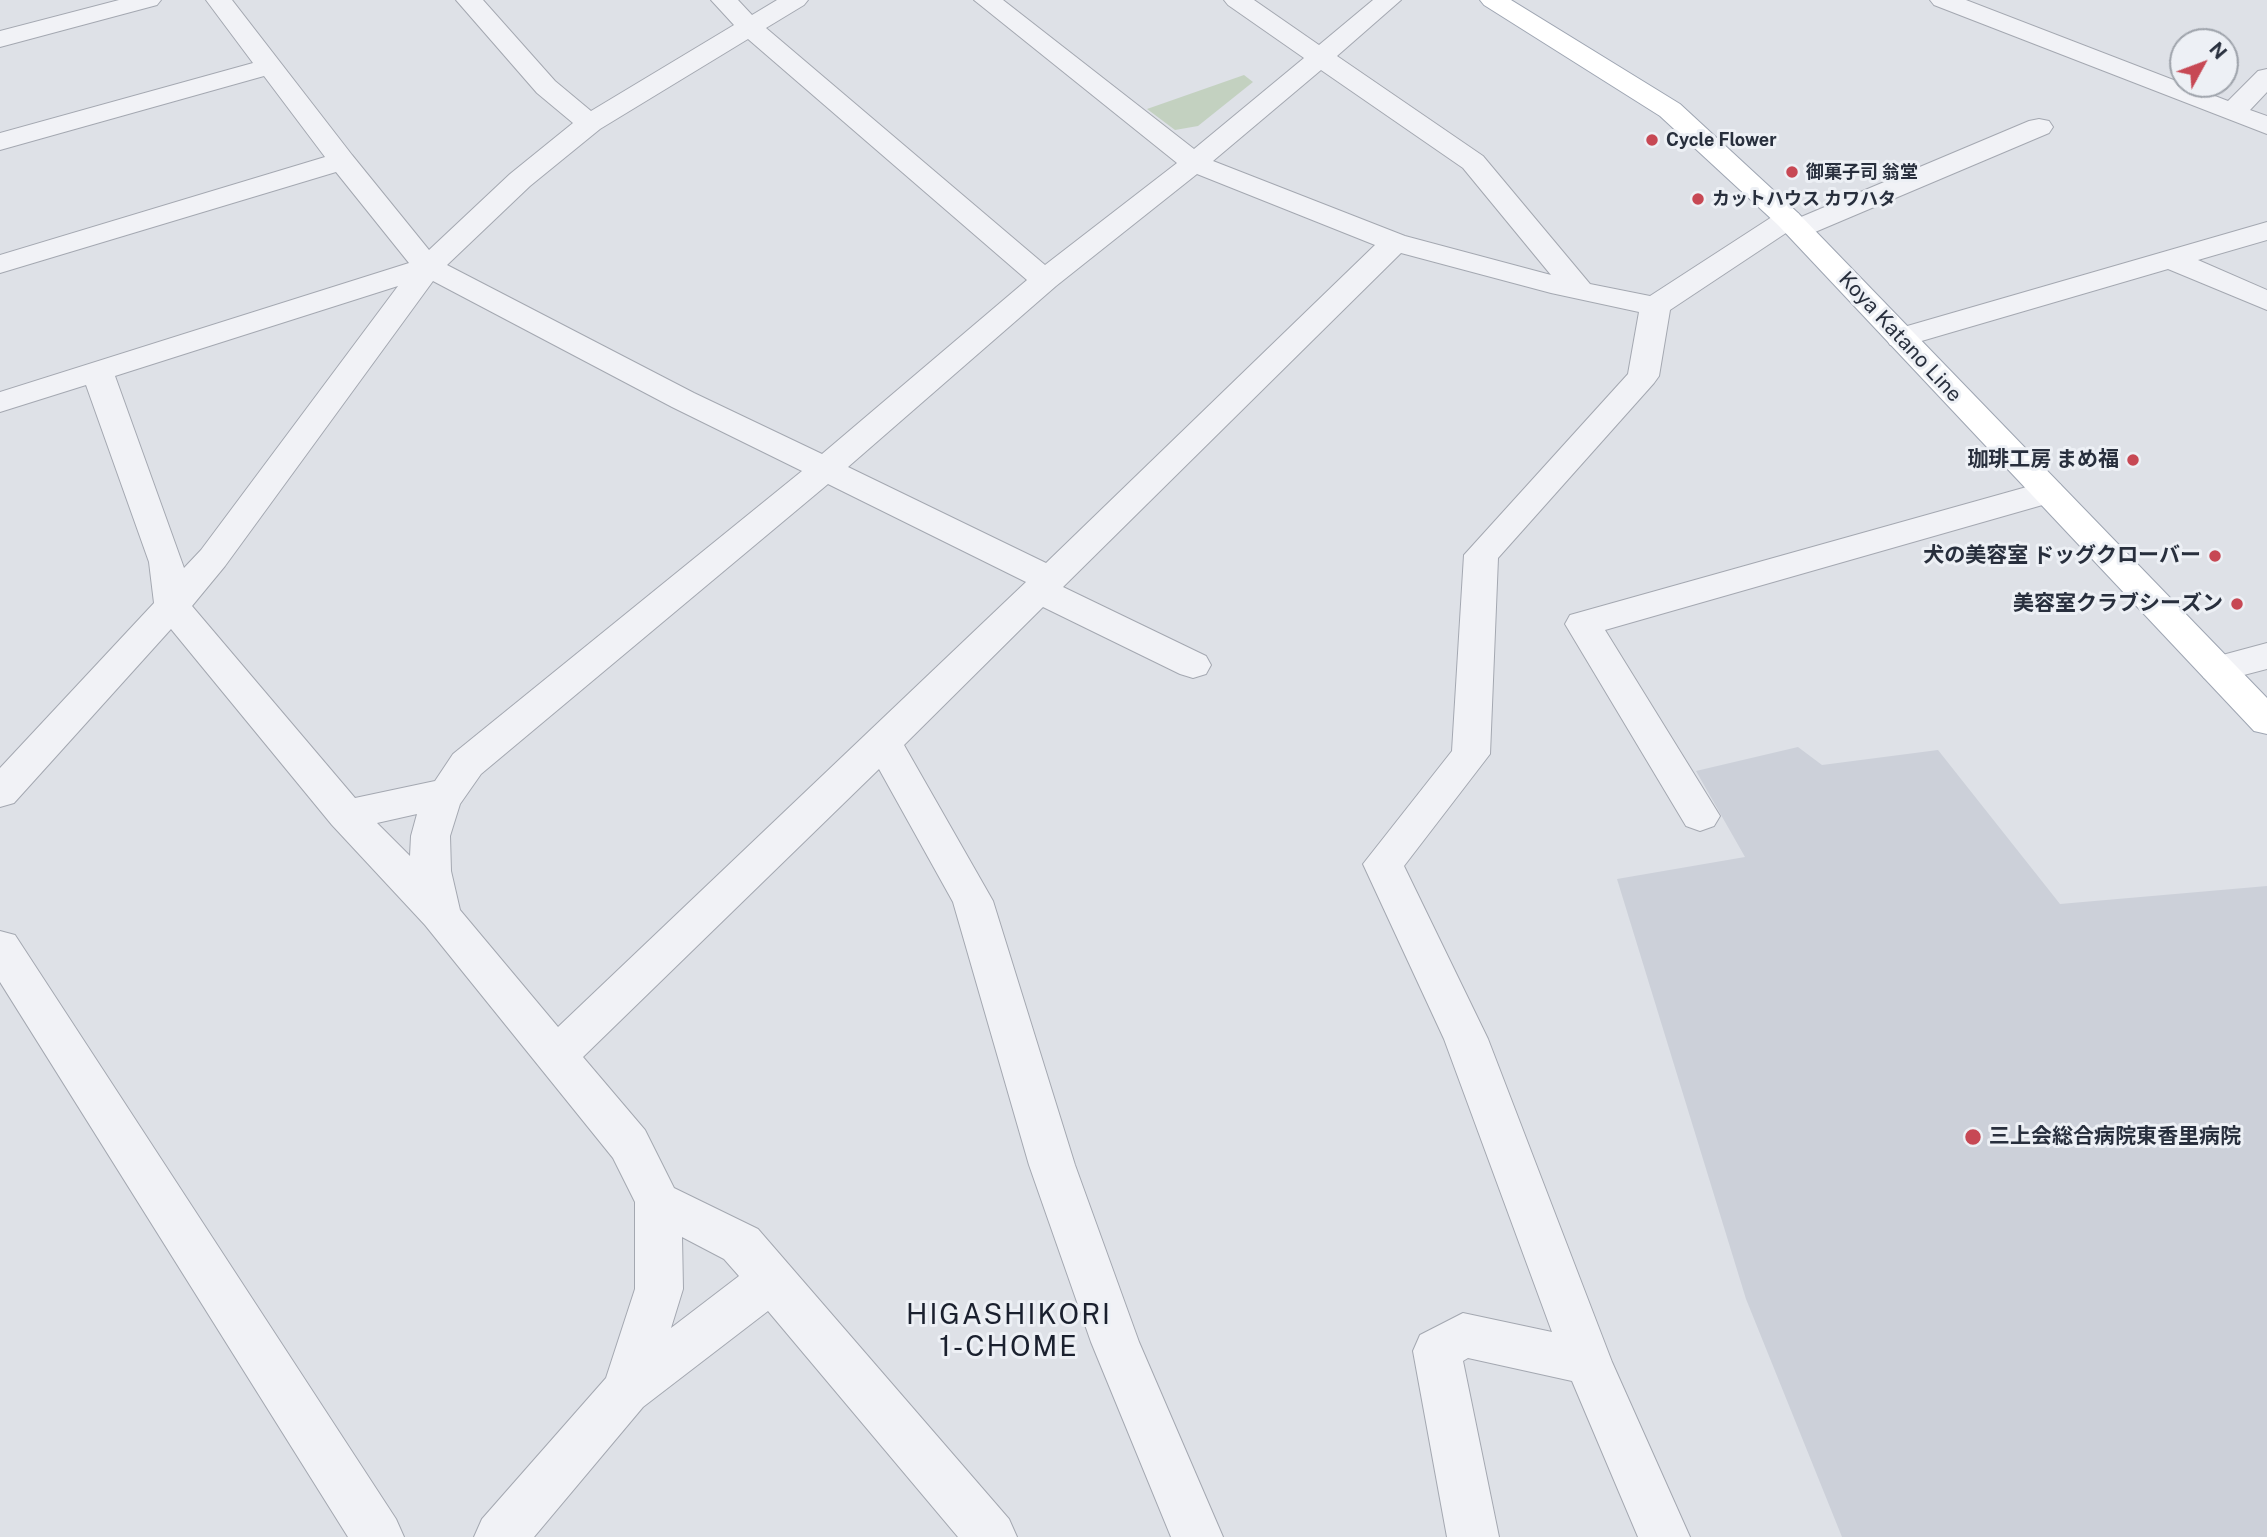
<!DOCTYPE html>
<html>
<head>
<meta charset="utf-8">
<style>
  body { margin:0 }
  #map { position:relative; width:2267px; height:1537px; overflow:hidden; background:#dee1e7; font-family:"Public Sans",sans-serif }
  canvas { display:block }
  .north { position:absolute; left:2169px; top:28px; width:70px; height:70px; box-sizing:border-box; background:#edf0f5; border:2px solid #9ea3ab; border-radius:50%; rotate:49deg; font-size:19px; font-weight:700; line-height:28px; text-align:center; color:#282f3d }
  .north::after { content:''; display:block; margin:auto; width:24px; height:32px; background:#c74854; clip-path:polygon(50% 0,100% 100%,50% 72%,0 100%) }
</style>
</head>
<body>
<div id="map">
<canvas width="2267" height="1537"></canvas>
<div class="north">N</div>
</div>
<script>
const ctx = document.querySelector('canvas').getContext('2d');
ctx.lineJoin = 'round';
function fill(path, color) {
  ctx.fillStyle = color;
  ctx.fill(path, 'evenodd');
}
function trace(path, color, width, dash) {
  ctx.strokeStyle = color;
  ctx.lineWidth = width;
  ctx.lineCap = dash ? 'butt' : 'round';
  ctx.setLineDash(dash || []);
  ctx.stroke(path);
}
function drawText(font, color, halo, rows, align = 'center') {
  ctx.font = font + ' "Public Sans","Noto Sans JP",sans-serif';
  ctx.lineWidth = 6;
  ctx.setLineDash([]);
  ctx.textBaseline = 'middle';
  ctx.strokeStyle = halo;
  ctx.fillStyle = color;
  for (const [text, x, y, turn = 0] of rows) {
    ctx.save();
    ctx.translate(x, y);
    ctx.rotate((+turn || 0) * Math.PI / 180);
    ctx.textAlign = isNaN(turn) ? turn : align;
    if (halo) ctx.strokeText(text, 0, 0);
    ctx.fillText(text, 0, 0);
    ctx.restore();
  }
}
const built = new Path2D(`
  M 1798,747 L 1822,765 L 1938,750 L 2060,904 L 2267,886 L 2267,1537 L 1842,1537 L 1746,1299 L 1617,879 L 1745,857 L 1696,771 Z`);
const green = new Path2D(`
  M 1244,75 L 1253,82 L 1198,126 L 1175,130 L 1147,109 Z`);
const minor = new Path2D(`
  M 119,0 L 161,0 L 157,5 L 0,47 L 0,31 Z
  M 206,0 L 232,0 L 352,155 L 429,250 L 510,174 L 573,123 L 537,93 L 456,0 L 483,0 L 555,81 L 591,111 L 734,25 L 711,0 L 738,0 L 752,15 L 777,0 L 808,0 L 804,5 L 766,28 L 1045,265 L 1177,163 L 974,0 L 1003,0 L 1194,149 L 1304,58 L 1228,5 L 1224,0 L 1254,0 L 1319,45 L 1373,0 L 1401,0 L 1337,56 L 1483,156 L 1590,284 L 1650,296 L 1778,213 L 1788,210 L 1798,213 L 1801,217 L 2029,121 L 2039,119 L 2049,121 L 2053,127 L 2049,133 L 1808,235 L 1798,238 L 1786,233 L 1670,310 L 1659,376 L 1654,383 L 1498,558 L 1490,754 L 1404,866 L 1488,1039 L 1612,1362 L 1690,1537 L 1638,1537 L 1572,1381 L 1468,1358 L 1463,1361 L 1499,1537 L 1447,1537 L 1413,1351 L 1420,1335 L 1463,1313 L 1552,1332 L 1444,1039 L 1363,864 L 1452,751 L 1464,555 L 1628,374 L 1639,312 L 1551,293 L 1401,253 L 1063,587 L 1206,656 L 1211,665 L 1206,674 L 1193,678 L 1180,674 L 1043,607 L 904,745 L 993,901 L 1075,1165 L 1139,1342 L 1223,1537 L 1171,1537 L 1091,1342 L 1029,1165 L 953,902 L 879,769 L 583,1057 L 645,1130 L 674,1188 L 758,1229 L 1009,1519 L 1017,1537 L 958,1537 L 768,1311 L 643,1407 L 534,1537 L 474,1537 L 482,1519 L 606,1378 L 635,1289 L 635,1202 L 613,1158 L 425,925 L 332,825 L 171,629 L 14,803 L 0,807 L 0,768 L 154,603 L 149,562 L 86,385 L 0,412 L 0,392 L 409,263 L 336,172 L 0,273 L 0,255 L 325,157 L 264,76 L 0,150 L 0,133 L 253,63 ZM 748,39 L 1027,280 L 822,454 L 694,393 L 447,265 L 530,186 L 600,129 ZM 1321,70 L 1463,168 L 1551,275 L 1405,236 L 1213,161 ZM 1197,174 L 1375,245 L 1046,563 L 848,467 L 1056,286 ZM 433,281 L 672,407 L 802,471 L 453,754 L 435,781 L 355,798 L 192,606 L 225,566 ZM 398,286 L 201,550 L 184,568 L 115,376 ZM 828,484 L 1026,582 L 558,1027 L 460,910 L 451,871 L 450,836 L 460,804 L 481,774 ZM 417,814 L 411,836 L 410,856 L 377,823 ZM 682,1237 L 724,1259 L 739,1276 L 671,1328 L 683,1289 Z
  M 1930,0 L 1966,0 L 2228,101 L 2258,71 L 2267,69 L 2267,92 L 2250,110 L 2267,116 L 2267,134 L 1934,5 Z
  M 2267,222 L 2267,240 L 2198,260 L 2267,290 L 2267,310 L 2168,269 L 1901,347 L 1890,345 L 1886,338 L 1890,331 Z
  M 2048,481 L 2060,484 L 2065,492 L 2060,500 L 1605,630 L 1720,816 L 1714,826 L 1700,831 L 1686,826 L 1565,624 L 1570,615 Z
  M 2267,643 L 2267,669 L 2217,682 L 2204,678 L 2199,669 L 2204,660 Z
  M 0,931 L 15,935 L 396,1519 L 404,1537 L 348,1537 L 0,982 Z`);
const major = new Path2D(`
  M 1480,0 L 1511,0 L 1680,104 L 1798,213 L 2267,698 L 2267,734 L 2254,731 L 1778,225 L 1660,116 L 1484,5 Z`);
const markers = [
  [1652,140,7,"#c74854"],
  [1792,172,7,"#c74854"],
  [1698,199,7,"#c74854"],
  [2133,460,7,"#c74854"],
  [2215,556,7,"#c74854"],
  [2237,604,7,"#c74854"],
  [1973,1137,9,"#c74854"]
];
const farPoinames = [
  ["Cycle Flower",1666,140],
  ["御菓子司 翁堂",1806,172],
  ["カットハウス カワハタ",1712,199]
];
const streetNames = [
  ["Koya Katano Line",1900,337,47]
];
const poiNames = [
  ["珈琲工房 まめ福",2119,460],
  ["犬の美容室 ドッグクローバー",2201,556],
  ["美容室クラブシーズン",2223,604],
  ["三上会総合病院東香里病院",1989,1137,"left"]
];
const nearNeighbourhoodnames = [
  ["HIGASHIKORI",1009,1315],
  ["1-CHOME",1009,1347]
];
fill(built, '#ccd0d9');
fill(green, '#c3d1c0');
trace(minor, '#a4a8b1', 2);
trace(major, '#9ea5b2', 2);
fill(minor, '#f1f2f6');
fill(major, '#fff');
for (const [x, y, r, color] of markers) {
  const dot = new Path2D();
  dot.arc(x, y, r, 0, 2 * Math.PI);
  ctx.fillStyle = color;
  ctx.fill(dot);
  trace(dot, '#edf0f5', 2.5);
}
drawText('bold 18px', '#282f3d', '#edf0f5', farPoinames, 'left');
drawText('21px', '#282f3d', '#edf0f5', streetNames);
drawText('bold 21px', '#282f3d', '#edf0f5', poiNames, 'right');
ctx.letterSpacing = '2px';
drawText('28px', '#1a202e', '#edf0f5', nearNeighbourhoodnames);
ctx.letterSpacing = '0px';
</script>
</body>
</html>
